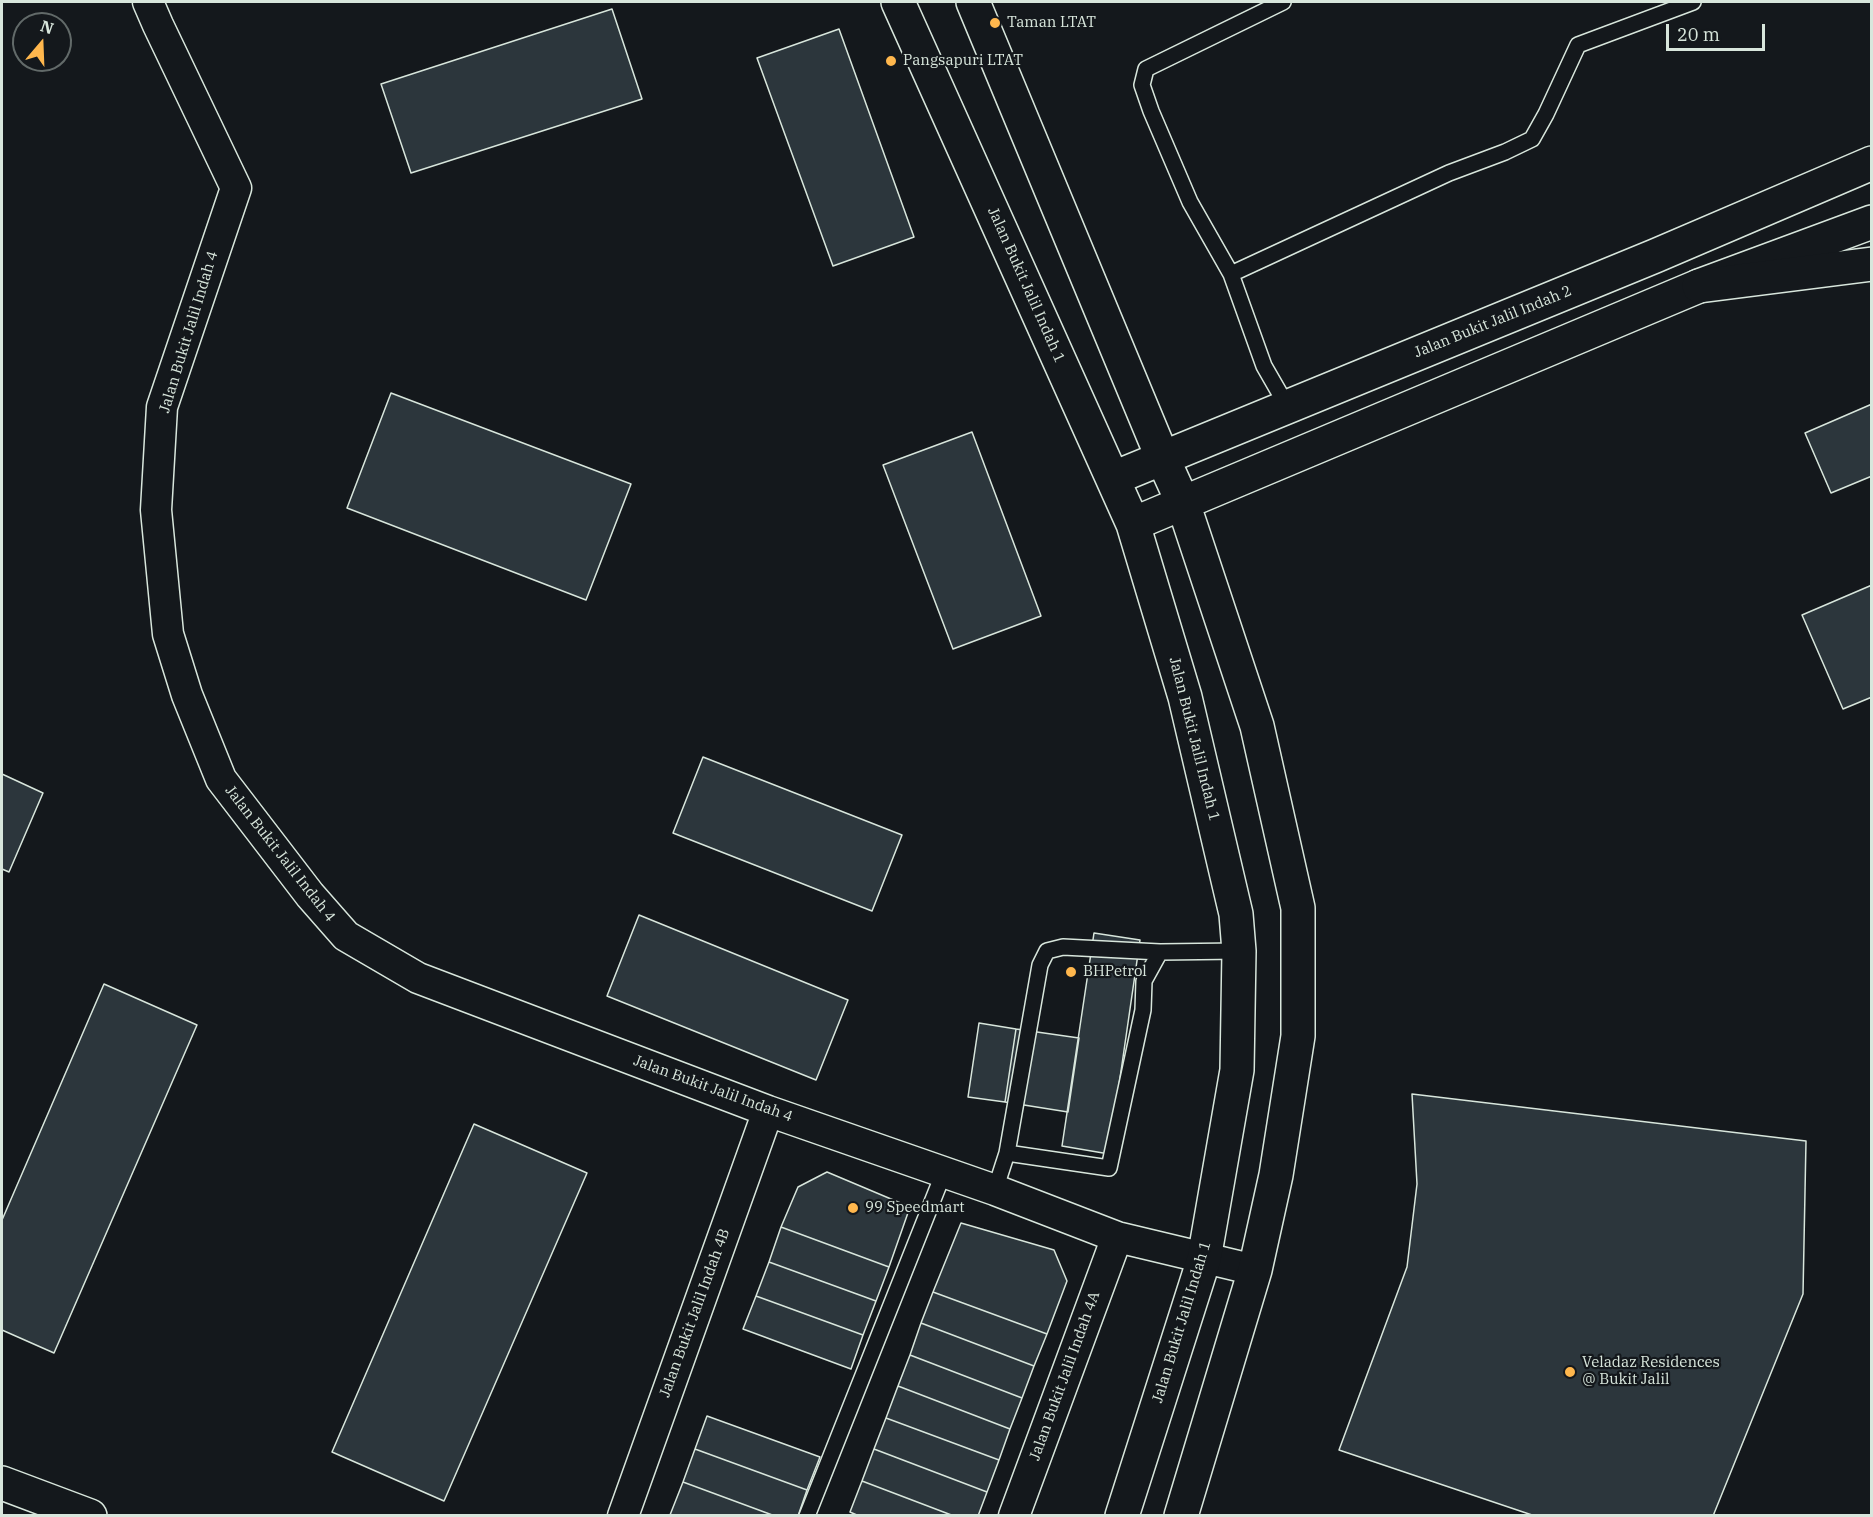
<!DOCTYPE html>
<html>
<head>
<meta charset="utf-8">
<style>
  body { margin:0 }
  #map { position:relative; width:1873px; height:1517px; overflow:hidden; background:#14181c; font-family:"IBM Plex Serif",serif }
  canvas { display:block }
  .frame { position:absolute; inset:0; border:3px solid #d8e6dc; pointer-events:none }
  .north { position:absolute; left:12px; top:12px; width:60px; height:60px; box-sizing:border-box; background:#14181c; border:2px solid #626a69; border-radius:50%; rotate:19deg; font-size:16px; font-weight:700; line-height:24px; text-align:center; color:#d8e6dc }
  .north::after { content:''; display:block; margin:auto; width:21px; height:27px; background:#ffb74d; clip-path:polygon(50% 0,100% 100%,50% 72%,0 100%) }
  .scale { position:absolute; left:1666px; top:24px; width:99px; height:27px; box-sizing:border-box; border:3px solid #d8e6dc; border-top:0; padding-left:8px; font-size:18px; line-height:21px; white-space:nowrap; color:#d8e6dc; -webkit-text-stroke:4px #14181c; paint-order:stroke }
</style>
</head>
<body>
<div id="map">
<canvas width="1873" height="1517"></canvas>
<div class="frame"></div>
<div class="north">N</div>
<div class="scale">20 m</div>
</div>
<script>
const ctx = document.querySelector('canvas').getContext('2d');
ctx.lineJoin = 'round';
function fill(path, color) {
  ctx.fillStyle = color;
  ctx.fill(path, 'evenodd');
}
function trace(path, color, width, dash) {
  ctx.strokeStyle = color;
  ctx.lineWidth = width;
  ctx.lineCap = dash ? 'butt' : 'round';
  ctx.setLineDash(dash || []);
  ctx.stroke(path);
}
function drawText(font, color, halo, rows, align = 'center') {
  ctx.font = font + ' "IBM Plex Serif",serif';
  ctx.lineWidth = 4.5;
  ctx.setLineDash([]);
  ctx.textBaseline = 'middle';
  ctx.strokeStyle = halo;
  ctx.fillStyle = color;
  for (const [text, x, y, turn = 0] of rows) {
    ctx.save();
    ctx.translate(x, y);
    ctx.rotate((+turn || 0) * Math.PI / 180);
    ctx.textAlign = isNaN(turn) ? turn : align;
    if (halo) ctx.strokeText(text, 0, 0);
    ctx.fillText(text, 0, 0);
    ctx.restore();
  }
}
const building = new Path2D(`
  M 612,9 L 642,99 L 411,173 L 381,84 Z
  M 839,29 L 914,237 L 833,266 L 757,58 Z
  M 391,393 L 631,484 L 586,600 L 347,508 Z
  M 1872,404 L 1872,476 L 1831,493 L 1805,433 Z
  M 972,432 L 1041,616 L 953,649 L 883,465 Z
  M 1872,585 L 1872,697 L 1843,709 L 1802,615 Z
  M 703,757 L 902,835 L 872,911 L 673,833 Z
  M 2,774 L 43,793 L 9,872 L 2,869 Z
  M 639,915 L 848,1000 L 816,1080 L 607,996 Z
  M 1094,933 L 1140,940 L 1109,1154 L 1062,1146 Z
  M 104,984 L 197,1025 L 54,1353 L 2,1330 L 2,1220 Z
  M 979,1023 L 1016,1029 L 1005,1102 L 968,1097 Z
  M 1016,1029 L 1079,1038 L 1068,1112 L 1005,1102 Z
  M 1412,1094 L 1806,1141 L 1803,1294 L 1713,1516 L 1535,1516 L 1339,1450 L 1407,1267 L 1417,1184 Z
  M 474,1124 L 587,1173 L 444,1501 L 332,1452 Z
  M 827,1172 L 910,1207 L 889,1267 L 781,1227 L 798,1187 Z
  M 961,1223 L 1054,1250 L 1067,1281 L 1047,1334 L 933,1292 Z
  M 781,1227 L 889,1267 L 876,1301 L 769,1262 Z
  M 769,1262 L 876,1301 L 863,1335 L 756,1296 Z
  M 933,1292 L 1047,1334 L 1034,1366 L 921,1323 Z
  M 756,1296 L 863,1335 L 851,1369 L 743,1329 Z
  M 921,1323 L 1034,1366 L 1022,1398 L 910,1355 Z
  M 910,1355 L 1022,1398 L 1010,1429 L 898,1386 Z
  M 898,1386 L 1010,1429 L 999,1460 L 886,1418 Z
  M 707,1416 L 820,1457 L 807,1490 L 695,1449 Z
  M 886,1418 L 999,1460 L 987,1492 L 874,1449 Z
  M 695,1449 L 807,1490 L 798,1516 L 775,1516 L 683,1482 Z
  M 874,1449 L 987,1492 L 978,1516 L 954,1516 L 862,1481 Z
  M 862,1481 L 954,1516 L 859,1516 L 850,1512 Z
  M 683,1482 L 775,1516 L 670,1515 Z`);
const service = new Path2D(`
  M 1283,2 L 1146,69 L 1142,85 L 1151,111 L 1190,202 L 1231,274 L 1264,366 L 1287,406
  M 1231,274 L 1449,173 L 1505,152 L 1532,139 L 1546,114 L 1578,45 L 1693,2
  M 1007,1153 L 1040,965 L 1047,951 L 1063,947 L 1160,952
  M 995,1190 L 1007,1153 L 1109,1168 L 1143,1010 L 1144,981 L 1160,952 L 1239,951
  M 807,1516 L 944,1172`);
const minor = new Path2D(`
  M 148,2 L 158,25 L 236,188 L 162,407 L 156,510 L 168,634 L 187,695 L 221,779 L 310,895 L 346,936 L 418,978 L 768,1111 L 995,1190 L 1117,1237 L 1255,1270
  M 623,1516 L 768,1111
  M 1014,1516 L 1117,1237`);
const tertiary = new Path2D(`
  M 898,2 L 1133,524 L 1185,697 L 1236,914 L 1239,951 L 1237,1070 L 1204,1259 L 1122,1516
  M 973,2 L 1163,459 L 1183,503 L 1257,726 L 1298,908 L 1298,1036 L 1276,1175 L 1255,1270 L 1181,1516
  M 1114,478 L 1655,256 L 1872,163
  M 1133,524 L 1699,286 L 1872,222
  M 2,1483 L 90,1516`);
const trunk = new Path2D(`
  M 1699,286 L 1872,264`);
const markers = [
  [995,23,6,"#ffb74d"],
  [891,61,6,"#ffb74d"],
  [1071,972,6,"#ffb74d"],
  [853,1208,6,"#ffb74d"],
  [1570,1372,6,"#ffb74d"]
];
const poiNames = [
  ["Taman LTAT",1007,23],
  ["Pangsapuri LTAT",903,61],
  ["BHPetrol",1083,972],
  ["99 Speedmart",865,1208],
  ["Veladaz Residences",1582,1363],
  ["@ Bukit Jalil",1582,1380]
];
const streetNames = [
  ["Jalan Bukit Jalil Indah 1",1026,285,66],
  ["Jalan Bukit Jalil Indah 2",1493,322,-22],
  ["Jalan Bukit Jalil Indah 4",189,332,-73],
  ["Jalan Bukit Jalil Indah 1",1194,739,76],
  ["Jalan Bukit Jalil Indah 4",280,854,52],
  ["Jalan Bukit Jalil Indah 4",713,1089,20],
  ["Jalan Bukit Jalil Indah 4B",695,1313,-70],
  ["Jalan Bukit Jalil Indah 1",1182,1322,-73],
  ["Jalan Bukit Jalil Indah 4A",1065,1376,-70]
];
fill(building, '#2c363c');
trace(building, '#d8e6dc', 1.5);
trace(service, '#d8e6dc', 18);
trace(minor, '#d8e6dc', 33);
trace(tertiary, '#d8e6dc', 36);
trace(trunk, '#d8e6dc', 36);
trace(service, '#14181c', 15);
trace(minor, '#14181c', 30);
trace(tertiary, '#14181c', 33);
trace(trunk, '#14181c', 33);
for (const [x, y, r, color] of markers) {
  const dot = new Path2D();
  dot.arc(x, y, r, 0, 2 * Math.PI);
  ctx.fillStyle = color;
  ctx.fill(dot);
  trace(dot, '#14181c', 2);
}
drawText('15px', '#d8e6dc', '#14181c', poiNames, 'left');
drawText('15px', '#d8e6dc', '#14181c', streetNames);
</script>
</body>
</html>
